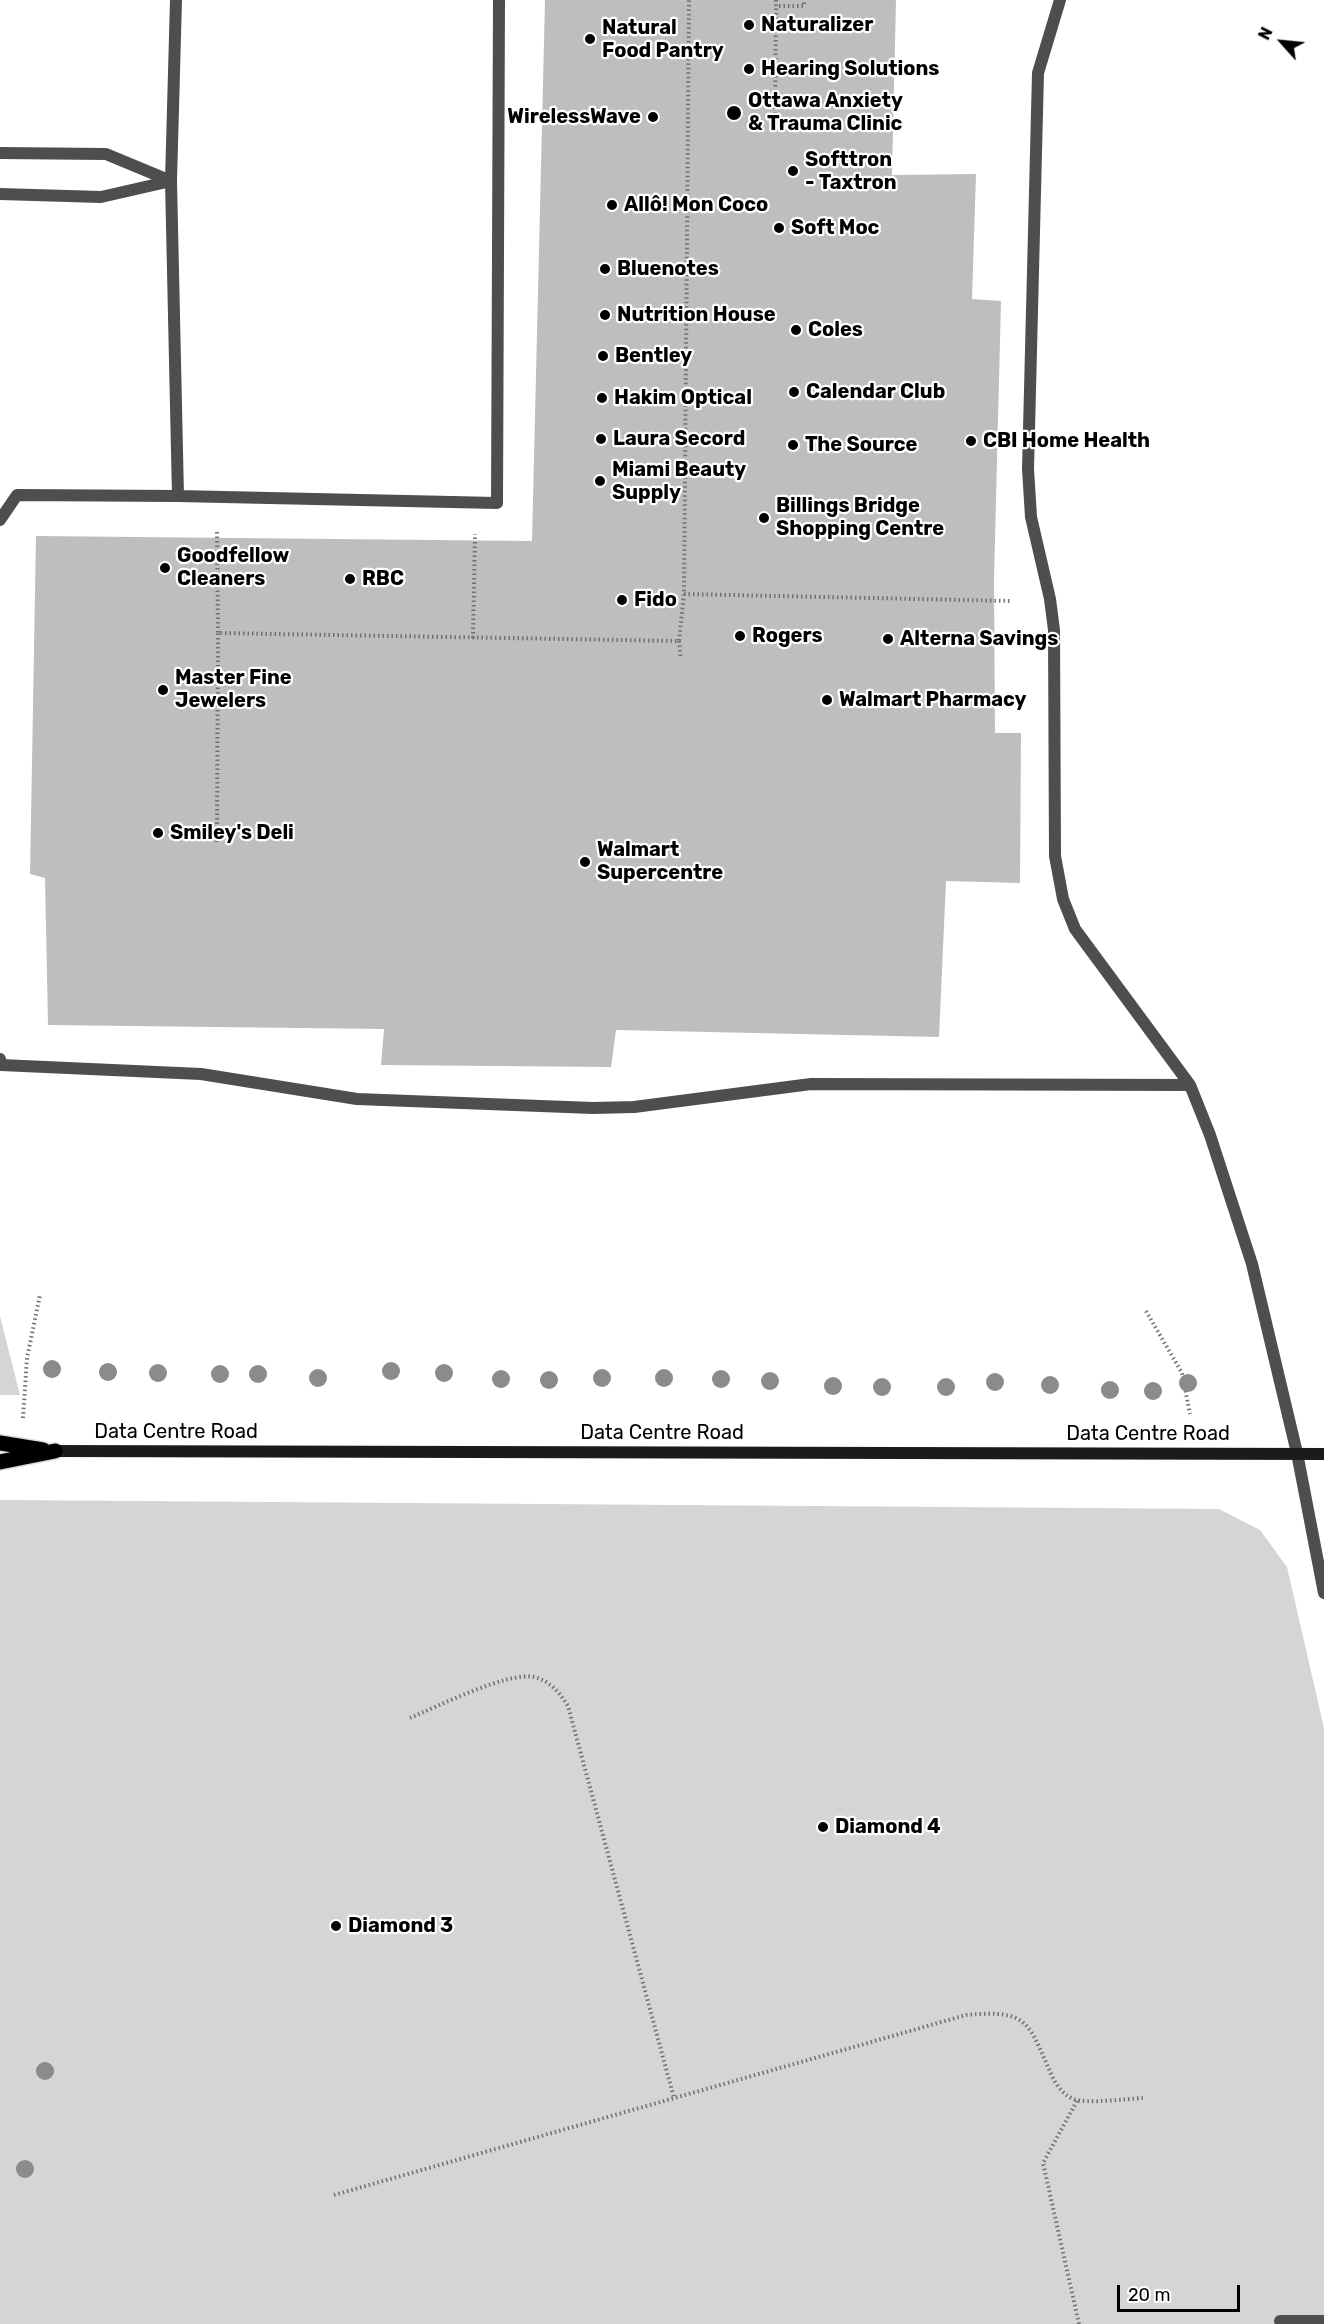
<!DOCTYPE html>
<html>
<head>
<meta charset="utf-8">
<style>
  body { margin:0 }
  #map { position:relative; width:1324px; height:2324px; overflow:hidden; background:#fff; font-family:Rubik,sans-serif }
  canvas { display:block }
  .north { position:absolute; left:1252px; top:12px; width:60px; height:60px; -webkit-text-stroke:4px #fff; paint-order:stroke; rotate:297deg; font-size:16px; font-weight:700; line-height:24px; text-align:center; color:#000 }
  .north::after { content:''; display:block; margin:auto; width:21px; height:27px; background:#000; clip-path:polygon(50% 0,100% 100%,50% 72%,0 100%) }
  .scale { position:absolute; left:1117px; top:2285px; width:123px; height:27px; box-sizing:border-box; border:3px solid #000; border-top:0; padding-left:8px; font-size:18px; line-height:21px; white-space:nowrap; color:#000; -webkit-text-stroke:4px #fff; paint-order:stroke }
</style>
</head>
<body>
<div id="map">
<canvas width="1324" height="2324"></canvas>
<div class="north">N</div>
<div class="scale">20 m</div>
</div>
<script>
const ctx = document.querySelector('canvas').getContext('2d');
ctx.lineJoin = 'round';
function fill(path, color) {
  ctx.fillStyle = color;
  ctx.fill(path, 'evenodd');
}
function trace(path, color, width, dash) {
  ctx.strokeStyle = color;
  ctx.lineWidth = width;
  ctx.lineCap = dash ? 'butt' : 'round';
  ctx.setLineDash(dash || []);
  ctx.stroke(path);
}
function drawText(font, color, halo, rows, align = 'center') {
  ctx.font = font + ' Rubik,sans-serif';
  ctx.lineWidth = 4.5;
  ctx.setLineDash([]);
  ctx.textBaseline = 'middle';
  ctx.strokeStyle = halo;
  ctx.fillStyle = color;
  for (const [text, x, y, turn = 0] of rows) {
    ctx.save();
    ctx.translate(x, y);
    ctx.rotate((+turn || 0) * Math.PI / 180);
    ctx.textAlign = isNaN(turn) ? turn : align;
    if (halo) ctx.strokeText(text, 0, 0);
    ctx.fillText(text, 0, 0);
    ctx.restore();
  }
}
const green = new Path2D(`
  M 0,1316 L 20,1395 L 0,1395 Z
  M 0,1500 L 1219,1509 L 1260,1530 L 1287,1567 L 1324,1728 L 1324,2324 L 0,2324 Z`);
const building = new Path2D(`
  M 545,0 L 896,0 L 892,175 L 976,174 L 972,299 L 1001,301 L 994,580 L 995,733 L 1021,733 L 1020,883 L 946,881 L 939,1037 L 616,1030 L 611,1067 L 381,1065 L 384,1029 L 48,1025 L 45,878 L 30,874 L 36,536 L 532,541 Z`);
const path = new Path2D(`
  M 776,0 L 776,6 L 804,6 L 804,0
  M 775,118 L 776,6
  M 217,532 L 218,633 L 679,641 L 684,594 L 689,0
  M 684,594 L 1011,601
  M 473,638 L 475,534
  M 679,641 L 681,659
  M 217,842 L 218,633
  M 1146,1311 L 1182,1373 L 1190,1414
  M 23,1418 L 27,1358 L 40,1295
  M 410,1718 C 436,1707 509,1671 534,1677 C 550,1681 559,1692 568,1706 L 674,2098
  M 1077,2101 L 1043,2163 L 1079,2324
  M 334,2195 L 966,2015 C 1030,2009 1028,2023 1052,2076 C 1057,2086 1063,2095 1074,2099 C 1086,2104 1128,2099 1143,2098`);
const lane = new Path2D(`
  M 1060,0 L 1038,73 L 1028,469 L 1031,517 L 1050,599 L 1054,630 L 1055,856 L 1063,899 L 1075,929 L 1190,1085 L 1210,1135 L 1252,1264 L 1297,1453 L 1324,1593
  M 0,153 L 106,154 L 171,181
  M 0,194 L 101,197 L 171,181
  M 178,496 L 497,503 L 499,0
  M 0,520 L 17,495 L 178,496 L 171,181 L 176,0
  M 0,1059 L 1,1065 L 201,1074 L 357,1099 L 593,1108 L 634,1107 L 811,1084 L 1190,1085
  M 1280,2321 L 1324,2321`);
const secondary = new Path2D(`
  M 46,1451 L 1324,1454`);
const primary = new Path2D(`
  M 0,1443 L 43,1450
  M 0,1462 L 55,1451`);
const trees = [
  [52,1369],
  [391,1371],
  [108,1372],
  [158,1373],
  [444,1373],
  [220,1374],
  [258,1374],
  [318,1378],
  [602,1378],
  [664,1378],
  [501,1379],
  [721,1379],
  [549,1380],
  [770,1381],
  [995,1382],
  [1188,1383],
  [1050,1385],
  [833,1386],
  [882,1387],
  [946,1387],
  [1110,1390],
  [1153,1391],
  [45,2071],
  [25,2169]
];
const markers = [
  [749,25,6,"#000"],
  [590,39,6,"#000"],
  [749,69,6,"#000"],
  [734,113,8,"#000"],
  [653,117,6,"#000"],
  [793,171,6,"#000"],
  [612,205,6,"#000"],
  [779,228,6,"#000"],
  [605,269,6,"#000"],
  [605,315,6,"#000"],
  [796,330,6,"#000"],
  [603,356,6,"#000"],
  [794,392,6,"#000"],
  [602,398,6,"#000"],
  [601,439,6,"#000"],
  [971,441,6,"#000"],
  [793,445,6,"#000"],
  [600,481,6,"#000"],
  [764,518,6,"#000"],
  [165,568,6,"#000"],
  [350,579,6,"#000"],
  [622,600,6,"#000"],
  [740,636,6,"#000"],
  [888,639,6,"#000"],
  [163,690,6,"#000"],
  [827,700,6,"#000"],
  [158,833,6,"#000"],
  [585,862,6,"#000"],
  [823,1827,6,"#000"],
  [336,1926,6,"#000"]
];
const poiNames = [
  ["Naturalizer",761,25],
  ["Natural",602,28],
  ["Food Pantry",602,51],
  ["Hearing Solutions",761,69],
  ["Ottawa Anxiety",748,101],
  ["& Trauma Clinic",748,124],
  ["WirelessWave",641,117,"right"],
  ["Softtron",805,160],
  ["- Taxtron",805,183],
  ["Allô! Mon Coco",624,205],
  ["Soft Moc",791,228],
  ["Bluenotes",617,269],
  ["Nutrition House",617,315],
  ["Coles",808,330],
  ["Bentley",615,356],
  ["Calendar Club",806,392],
  ["Hakim Optical",614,398],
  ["Laura Secord",613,439],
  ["CBI Home Health",983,441],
  ["The Source",805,445],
  ["Miami Beauty",612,470],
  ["Supply",612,493],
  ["Billings Bridge",776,506],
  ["Shopping Centre",776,529],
  ["Goodfellow",177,556],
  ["Cleaners",177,579],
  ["RBC",362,579],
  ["Fido",634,600],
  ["Rogers",752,636],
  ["Alterna Savings",900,639],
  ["Master Fine",175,678],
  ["Jewelers",175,701],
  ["Walmart Pharmacy",839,700],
  ["Smiley's Deli",170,833],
  ["Walmart",597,850],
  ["Supercentre",597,873],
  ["Diamond 4",835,1827],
  ["Diamond 3",348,1926]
];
const streetNames = [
  ["Data Centre Road",176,1432],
  ["Data Centre Road",662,1433],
  ["Data Centre Road",1148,1434]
];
fill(green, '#d5d5d5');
fill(building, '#bebebe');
trace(primary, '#dbdbdb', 18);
trace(path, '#707070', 4, [1.5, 3]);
trace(lane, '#4e4e4e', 12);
trace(secondary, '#1b1b1b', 12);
trace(primary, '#000', 15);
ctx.fillStyle = '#8b8b8b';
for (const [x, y] of trees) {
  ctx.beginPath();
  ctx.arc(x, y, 9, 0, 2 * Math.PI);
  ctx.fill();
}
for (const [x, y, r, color] of markers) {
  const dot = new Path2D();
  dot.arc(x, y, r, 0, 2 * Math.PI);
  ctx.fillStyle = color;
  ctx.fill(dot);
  trace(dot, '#fff', 2);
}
drawText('bold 20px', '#000', '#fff', poiNames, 'left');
drawText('20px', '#000', '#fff', streetNames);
</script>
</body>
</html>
